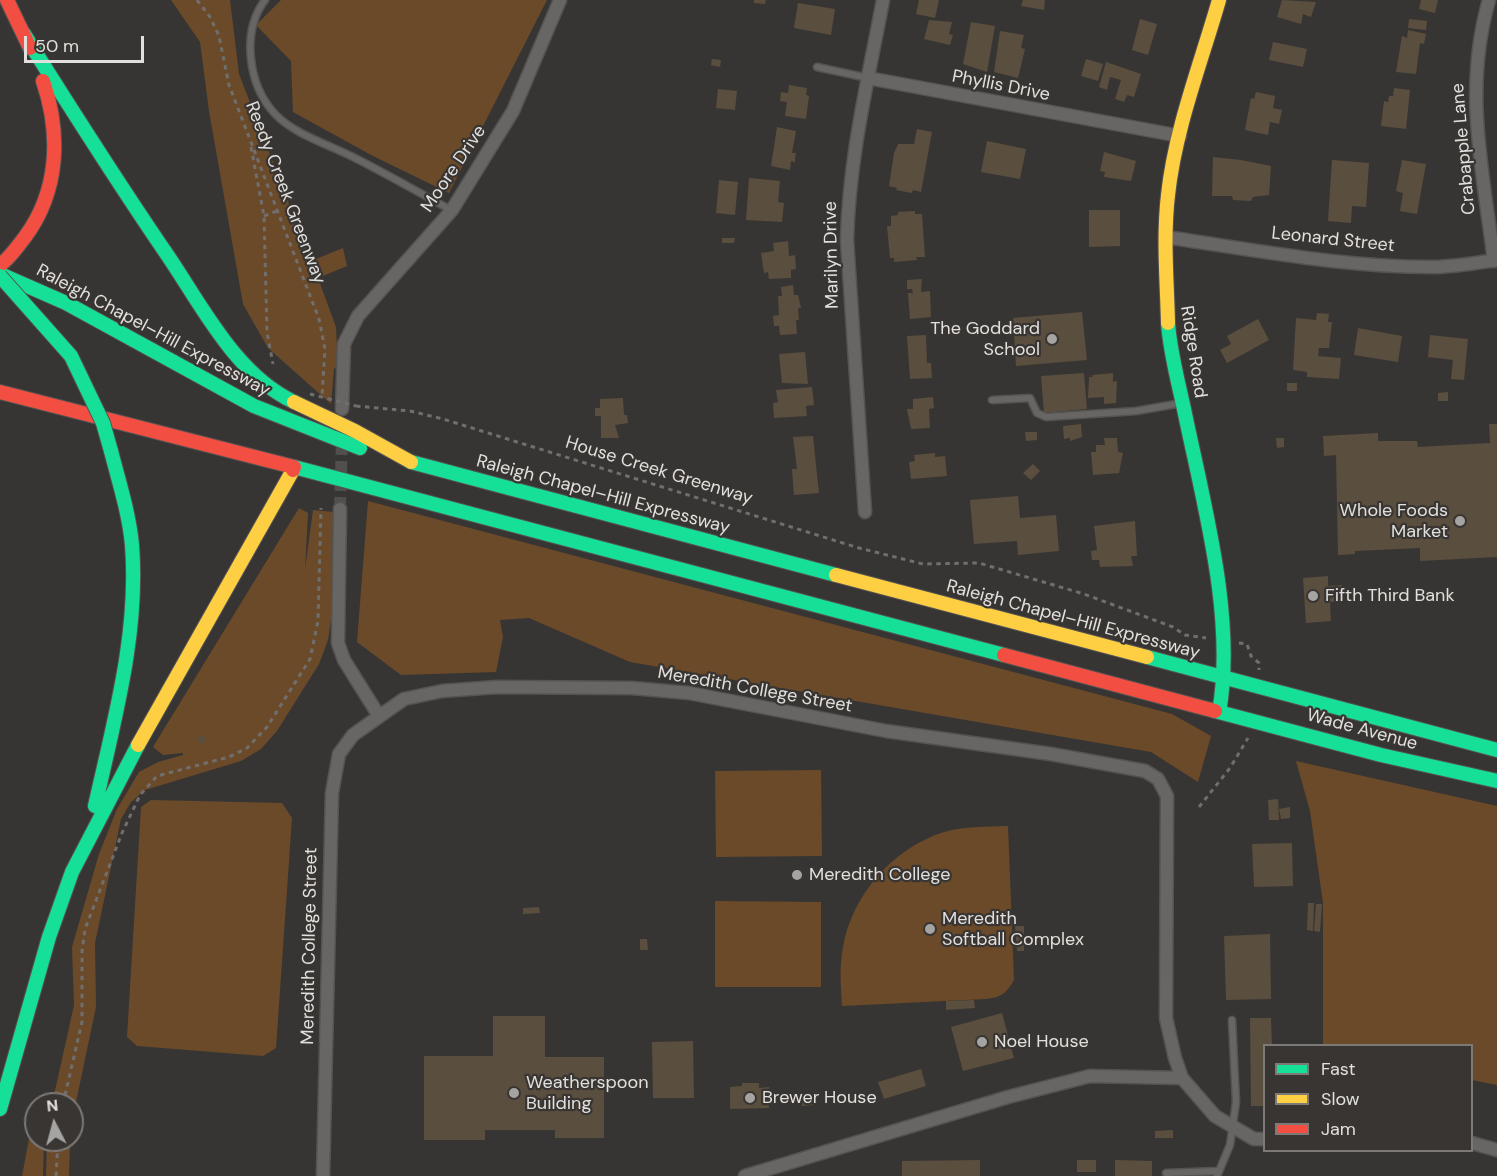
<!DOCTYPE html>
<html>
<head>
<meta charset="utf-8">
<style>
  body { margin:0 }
  #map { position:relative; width:1497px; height:1176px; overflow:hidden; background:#373533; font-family:"DM Sans",sans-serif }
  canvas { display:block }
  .legend { position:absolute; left:1263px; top:1044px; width:210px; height:108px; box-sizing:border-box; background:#383532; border:2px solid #7c7977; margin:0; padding:8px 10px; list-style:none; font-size:18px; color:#e2e0de }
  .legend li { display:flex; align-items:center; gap:12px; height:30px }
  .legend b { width:30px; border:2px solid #7c7977 }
  .north { position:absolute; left:24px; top:1092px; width:60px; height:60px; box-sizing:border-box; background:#383532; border:2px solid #7c7977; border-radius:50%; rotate:354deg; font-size:16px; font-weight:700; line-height:24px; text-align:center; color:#e2e0de }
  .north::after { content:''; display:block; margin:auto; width:21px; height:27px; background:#a6a4a2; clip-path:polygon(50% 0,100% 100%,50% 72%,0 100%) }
  .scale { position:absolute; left:24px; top:36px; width:120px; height:27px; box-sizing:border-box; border:3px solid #e2e0de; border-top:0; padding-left:8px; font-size:18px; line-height:21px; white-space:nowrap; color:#e2e0de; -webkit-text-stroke:4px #383532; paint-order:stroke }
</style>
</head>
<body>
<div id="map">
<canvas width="1497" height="1176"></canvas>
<ul class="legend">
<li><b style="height:8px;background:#16e098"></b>Fast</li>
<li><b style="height:8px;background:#ffcf43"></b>Slow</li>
<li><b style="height:8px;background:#f24e42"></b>Jam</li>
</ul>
<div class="north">N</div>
<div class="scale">50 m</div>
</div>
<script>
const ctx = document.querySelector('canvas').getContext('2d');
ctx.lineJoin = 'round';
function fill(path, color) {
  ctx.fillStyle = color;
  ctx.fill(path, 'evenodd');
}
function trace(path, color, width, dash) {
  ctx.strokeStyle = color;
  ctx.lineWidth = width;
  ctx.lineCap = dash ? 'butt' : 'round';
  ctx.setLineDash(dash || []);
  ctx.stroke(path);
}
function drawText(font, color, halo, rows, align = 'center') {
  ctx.font = font + ' "DM Sans",sans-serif';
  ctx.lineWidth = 4.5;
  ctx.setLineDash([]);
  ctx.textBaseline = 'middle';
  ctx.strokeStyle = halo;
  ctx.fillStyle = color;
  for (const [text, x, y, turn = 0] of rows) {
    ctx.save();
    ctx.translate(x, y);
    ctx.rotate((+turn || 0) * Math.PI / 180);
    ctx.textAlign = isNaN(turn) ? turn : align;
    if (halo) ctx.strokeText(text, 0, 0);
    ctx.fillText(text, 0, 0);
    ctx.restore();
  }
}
const green = new Path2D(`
  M 171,0 L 230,0 L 239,74 L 311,261 L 343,248 L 347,266 L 318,278 L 336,327 L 338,370 L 334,368 L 331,404 L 268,348 L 243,304 L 209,111 L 200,42 Z
  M 281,0 L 547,0 L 449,193 L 373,156 L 293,112 L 291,61 L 256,25 Z
  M 368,501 L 1172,714 L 1211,736 L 1198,782 L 1151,752 L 630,662 L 529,618 L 500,620 L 503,637 L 496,672 L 401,675 L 357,642 Z
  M 299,508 L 308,513 L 305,569 L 313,510 L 334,512 L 332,613 L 328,640 L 319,664 L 277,731 L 261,749 L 241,761 L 145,790 L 131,802 L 121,819 L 95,943 L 96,1007 L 72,1121 L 72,1104 L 52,1104 L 74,1005 L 72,947 L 99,854 L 117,809 L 139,772 L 158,762 L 183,755 L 183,753 L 163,755 L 153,747 Z
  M 1296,761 L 1497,806 L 1497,1085 L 1472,1080 L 1472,1046 L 1323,1045 L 1323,903 L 1310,811 Z
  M 821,770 L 822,856 L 716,857 L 715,771 Z
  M 151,800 L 282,803 L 292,818 L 276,1048 L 263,1056 L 137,1046 L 127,1037 L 141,807 Z
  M 1008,826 L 1014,980 C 1006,994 1001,997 986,999 L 842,1006 C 841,987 839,967 843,947 C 852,895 893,848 944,832 C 964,826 987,827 1008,826 Z
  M 715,901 L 821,902 L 821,987 L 715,987 Z
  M 36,1116 L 36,1140 L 44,1140 L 43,1176 L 22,1176 L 33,1118 Z
  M 47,1140 L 70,1140 L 69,1176 L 46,1176 Z`);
const building = new Path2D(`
  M 754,0 L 766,0 L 765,4 L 754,3 Z
  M 919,0 L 939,0 L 935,18 L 916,14 Z
  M 1023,0 L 1045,0 L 1044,10 L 1021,6 Z
  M 1282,0 L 1316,2 L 1311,17 L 1303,14 L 1301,24 L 1277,17 Z
  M 1421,0 L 1438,0 L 1435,13 L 1419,9 Z
  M 798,3 L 835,9 L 831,35 L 794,28 Z
  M 1140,19 L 1157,24 L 1148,55 L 1132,50 Z
  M 1409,19 L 1427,21 L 1426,30 L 1408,28 Z
  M 929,20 L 952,22 L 949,34 L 953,35 L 950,45 L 924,39 Z
  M 971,22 L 995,26 L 987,72 L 963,64 Z
  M 1408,30 L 1426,34 L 1424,44 L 1420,43 L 1416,74 L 1396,72 L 1402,36 L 1407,38 Z
  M 1000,31 L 1024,35 L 1021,48 L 1025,49 L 1018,78 L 994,72 Z
  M 1273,42 L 1307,49 L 1303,67 L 1269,60 Z
  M 712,59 L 721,60 L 720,67 L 711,65 Z
  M 1086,59 L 1103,64 L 1098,81 L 1081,76 Z
  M 1106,62 L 1141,74 L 1134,97 L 1127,95 L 1124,102 L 1115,99 L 1121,80 L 1110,77 L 1107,90 L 1099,87 Z
  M 789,85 L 807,88 L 806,95 L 809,96 L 806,119 L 785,116 L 787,102 L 780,101 L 781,92 L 788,93 Z
  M 1394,88 L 1410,90 L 1406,129 L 1381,126 L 1384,101 L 1388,102 L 1389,96 L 1393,96 Z
  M 718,89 L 737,91 L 735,110 L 716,108 Z
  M 1256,92 L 1275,96 L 1273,108 L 1282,110 L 1279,124 L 1270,122 L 1268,135 L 1245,130 L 1251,98 L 1254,99 Z
  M 777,127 L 796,131 L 792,153 L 796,153 L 795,159 L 795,162 L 791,161 L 790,170 L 771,166 Z
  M 917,129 L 932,132 L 921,192 L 913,190 L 912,193 L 896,190 L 897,188 L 889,186 L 894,153 L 898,144 L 914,144 Z
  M 987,141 L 1026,149 L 1020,179 L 981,172 Z
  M 1104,152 L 1136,161 L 1131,181 L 1104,177 L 1105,172 L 1100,171 Z
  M 1213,157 L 1241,160 L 1271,166 L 1269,195 L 1253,197 L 1251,201 L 1233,200 L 1232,196 L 1212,196 Z
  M 1332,160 L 1369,163 L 1366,207 L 1352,206 L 1351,223 L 1328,221 Z
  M 1402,160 L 1426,164 L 1417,214 L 1400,211 L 1403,193 L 1396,191 Z
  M 749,178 L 780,181 L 778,202 L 784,203 L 782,222 L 746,220 Z
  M 719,180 L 738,182 L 735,215 L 716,213 Z
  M 1089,210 L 1120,210 L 1120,246 L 1089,247 Z
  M 915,211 L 915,214 L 922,214 L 925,257 L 916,257 L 917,260 L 894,262 L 894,258 L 890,258 L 887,226 L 891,226 L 891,216 L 898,215 L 898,212 Z
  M 722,238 L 735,238 L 734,243 L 722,243 Z
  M 788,241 L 789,256 L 795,255 L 796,269 L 791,270 L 791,278 L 769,279 L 768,272 L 764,273 L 761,253 L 774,251 L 773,243 Z
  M 922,279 L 921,292 L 930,291 L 931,317 L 910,319 L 908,293 L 913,293 L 912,289 L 907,289 L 907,280 Z
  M 793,285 L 794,295 L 798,295 L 801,308 L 798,308 L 799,320 L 796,320 L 797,334 L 780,335 L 779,326 L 774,326 L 773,316 L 779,315 L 778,296 L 782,296 L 781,287 Z
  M 1082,312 L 1087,360 L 1016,366 L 1013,318 Z
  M 1317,313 L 1329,314 L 1328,322 L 1332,322 L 1329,348 L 1319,348 L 1318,356 L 1341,358 L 1339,379 L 1307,377 L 1307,372 L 1293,370 L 1296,318 L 1316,320 Z
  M 1258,319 L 1269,340 L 1227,363 L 1220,350 L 1231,344 L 1227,336 Z
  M 1358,328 L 1402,336 L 1398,362 L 1354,355 Z
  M 926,335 L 927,363 L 931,363 L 932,378 L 910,379 L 907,336 Z
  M 1430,335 L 1468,339 L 1464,380 L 1451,379 L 1453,360 L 1428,357 Z
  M 805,352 L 808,384 L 782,383 L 779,354 Z
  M 1084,373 L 1087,409 L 1044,413 L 1041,376 Z
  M 1113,373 L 1113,382 L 1117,381 L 1116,403 L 1104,404 L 1104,397 L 1088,398 L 1089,377 L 1093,377 L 1092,375 Z
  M 1287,383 L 1297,383 L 1297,391 L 1287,391 Z
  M 812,387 L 814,405 L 806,406 L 807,416 L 774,418 L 773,403 L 778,402 L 776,390 Z
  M 1448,392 L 1448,401 L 1438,401 L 1438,393 Z
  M 933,397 L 934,408 L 929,409 L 930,428 L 911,429 L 907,409 L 913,409 L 913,399 Z
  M 623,398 L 624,415 L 627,415 L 628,423 L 615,425 L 619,438 L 601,438 L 601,416 L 595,416 L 595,408 L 600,408 L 600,399 Z
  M 1081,424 L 1082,437 L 1070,441 L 1070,438 L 1064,439 L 1063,426 Z
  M 1489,424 L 1497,424 L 1497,557 L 1420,561 L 1420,548 L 1355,551 L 1355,554 L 1338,555 L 1336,455 L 1324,456 L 1323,436 L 1378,433 L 1378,441 L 1417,441 L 1418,447 L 1490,443 Z
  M 1025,432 L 1037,432 L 1037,440 L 1026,441 Z
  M 813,436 L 819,493 L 794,495 L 792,469 L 797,469 L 793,437 Z
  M 1104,438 L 1117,438 L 1118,452 L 1123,453 L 1119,473 L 1093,475 L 1091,452 L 1096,452 L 1096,445 L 1105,445 Z
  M 1276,438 L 1284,438 L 1284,447 L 1277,448 Z
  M 935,453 L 935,457 L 945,456 L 947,476 L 911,479 L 909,462 L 915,461 L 914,455 Z
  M 1033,464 L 1040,471 L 1031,480 L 1023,473 Z
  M 1018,496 L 1020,518 L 1056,515 L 1059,551 L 1018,555 L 1017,541 L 974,544 L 970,500 Z
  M 1135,521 L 1137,556 L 1131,556 L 1133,566 L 1100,567 L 1099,560 L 1092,560 L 1091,551 L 1097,550 L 1094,526 Z
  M 1328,576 L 1328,586 L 1342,585 L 1343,601 L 1330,602 L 1331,621 L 1306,623 L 1303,578 Z
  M 205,736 L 206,742 L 199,744 L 198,737 Z
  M 1278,799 L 1279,820 L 1269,820 L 1268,800 Z
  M 1290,807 L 1290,818 L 1281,819 L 1279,809 Z
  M 1292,843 L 1293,886 L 1254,887 L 1252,844 Z
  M 1308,903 L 1314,903 L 1313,931 L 1307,930 Z
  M 1316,904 L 1322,904 L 1320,932 L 1314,931 Z
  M 539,907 L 540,913 L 523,914 L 523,908 Z
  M 1015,926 L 1024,926 L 1024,951 L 1017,951 Z
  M 1270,934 L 1271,999 L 1226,1000 L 1224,936 Z
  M 640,939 L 647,939 L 648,950 L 640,950 Z
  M 974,1000 L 975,1008 L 946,1010 L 946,1001 Z
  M 1002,1013 L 1014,1058 L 963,1071 L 951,1027 Z
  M 493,1016 L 545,1016 L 545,1057 L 604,1057 L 604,1138 L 555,1138 L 555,1130 L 485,1130 L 485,1140 L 424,1140 L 424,1056 L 493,1056 Z
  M 1250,1018 L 1271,1018 L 1272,1046 L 1264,1046 L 1264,1106 L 1251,1106 Z
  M 693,1041 L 694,1098 L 653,1098 L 652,1042 Z
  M 921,1069 L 926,1086 L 884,1099 L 878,1082 Z
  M 742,1083 L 759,1083 L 759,1088 L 769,1087 L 769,1108 L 730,1109 L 730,1087 L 742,1086 Z
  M 802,1100 L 813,1100 L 813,1105 L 802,1106 Z
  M 1173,1130 L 1173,1138 L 1155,1138 L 1155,1131 Z
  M 980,1160 L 980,1176 L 902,1176 L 902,1161 Z
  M 1077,1160 L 1096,1160 L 1096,1172 L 1077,1172 Z
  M 1115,1160 L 1152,1161 L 1152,1176 L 1115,1176 Z`);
const streetTunnel = new Path2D(`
  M 340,509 L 342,438`);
const path = new Path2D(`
  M 197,0 L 210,17 L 219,36 L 229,85 L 319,319 L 325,349 L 322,396
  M 251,147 L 264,216 L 267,332 L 273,364
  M 264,216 L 277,211
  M 356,406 L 410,411 L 443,419 L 859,548 L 923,564 L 979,563 L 1084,594 L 1173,627 L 1185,635 L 1206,638
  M 1239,643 L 1247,644 L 1251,656 L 1259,663 L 1259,670
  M 1199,807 L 1230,768 L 1248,738
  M 63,1104 L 82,1022 L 82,951 L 85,929 L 122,833 L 140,795 L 157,776 L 229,757 L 247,748 L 267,727 L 310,659 L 318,621 L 321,508
  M 56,1176 L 58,1140`);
const lane = new Path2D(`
  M 265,0 C 241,32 248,85 275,114 C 294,134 327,144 351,156 C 385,173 418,192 451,210
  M 817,67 L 868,78
  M 992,400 L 1030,398 L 1037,413 L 1046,417 L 1136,411 L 1182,403
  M 1166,1173 L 1217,1171
  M 1217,1176 L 1230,1145 L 1236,1102 L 1232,1020`);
const street = new Path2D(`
  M 1489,0 C 1463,90 1483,171 1494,261
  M 868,78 L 1180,136
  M 1165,237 C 1255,250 1347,268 1438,267 C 1457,266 1478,263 1497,260
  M 342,409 L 344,344 L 358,316 L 452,210 L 513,111 L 560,0
  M 340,509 L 338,643 L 344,660 L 379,716
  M 865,512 L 847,240 C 849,158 868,80 883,0
  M 1472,1143 L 1497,1150
  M 323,1176 L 332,793 L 339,754 L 353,735 L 404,699 L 442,691 L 497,687 L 632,688 L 689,693 L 886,731 L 1051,754 L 1145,771 L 1158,779 L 1167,796 L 1166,1018 L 1175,1058 L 1182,1078 L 1215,1116 L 1254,1139 L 1264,1139
  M 745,1176 L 1008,1097 L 1090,1076 L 1182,1078`);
const fast = new Path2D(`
  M 24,34 C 71,109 118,183 168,256 C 202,306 236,375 294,402
  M 0,274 L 66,303 L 254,406 L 360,448
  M 1168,323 C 1170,352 1178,381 1184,409 C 1203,502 1236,618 1219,712
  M 411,462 L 836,575
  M 294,467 L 1004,655
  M 1147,657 L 1497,750
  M 1215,711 L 1381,755 L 1497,781
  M 95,806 C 114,721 139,633 132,545 C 129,513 119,482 111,451
  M 0,1109 L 49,937 L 72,872 L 138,745`);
const slow = new Path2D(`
  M 1168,323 C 1167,281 1163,238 1168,195 C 1175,129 1201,63 1219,0
  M 294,402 L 355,431 L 411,462
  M 836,575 L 1147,657
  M 138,745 L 293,470`);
const jam = new Path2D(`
  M 7,0 L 30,48
  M 0,265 C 10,258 17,247 25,237 C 59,191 61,134 43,81
  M 0,392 L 294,467 L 293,470
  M 1004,655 L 1215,711`);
const pathBridge = new Path2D(`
  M 310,394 L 356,406`);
const fastBridge = new Path2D(`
  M 0,276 L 71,356 L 103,423 L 111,451`);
const markers = [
  [1052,339,6,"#a6a4a2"],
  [1460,521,6,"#a6a4a2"],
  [1313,596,6,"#a6a4a2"],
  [797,875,6,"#a6a4a2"],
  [930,929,6,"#a6a4a2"],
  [982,1042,6,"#a6a4a2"],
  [514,1093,6,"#a6a4a2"],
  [750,1098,6,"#a6a4a2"]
];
const streetNames = [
  ["Phyllis Drive",1001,86,11],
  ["Crabapple Lane",1464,149,-95],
  ["Moore Drive",454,169,-56],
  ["Reedy Creek Greenway",285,193,69],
  ["Leonard Street",1333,240,6],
  ["Marilyn Drive",832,255,-91],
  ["Raleigh Chapel–Hill Expressway",153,331,28],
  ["Ridge Road",1193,352,81],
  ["House Creek Greenway",659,471,17],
  ["Raleigh Chapel–Hill Expressway",603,495,15],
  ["Raleigh Chapel–Hill Expressway",1073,620,15],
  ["Meredith College Street",755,690,10],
  ["Wade Avenue",1362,730,15],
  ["Meredith College Street",310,946,-89]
];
const poiNames = [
  ["The Goddard",1040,329,"right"],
  ["School",1040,350,"right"],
  ["Whole Foods",1448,511,"right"],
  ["Market",1448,532,"right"],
  ["Fifth Third Bank",1325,596],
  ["Meredith College",809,875],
  ["Meredith",942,919],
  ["Softball Complex",942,940],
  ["Noel House",994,1042],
  ["Weatherspoon",526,1083],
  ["Building",526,1104],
  ["Brewer House",762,1098]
];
fill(green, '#6b4a29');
fill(building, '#5a4e3e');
trace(streetTunnel, '#514f4d', 12, [12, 6]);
trace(lane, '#555352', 9);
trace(street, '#555352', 15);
trace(fast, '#555352', 16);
trace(slow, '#555352', 16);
trace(jam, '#555352', 16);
trace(path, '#706f6e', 3, [4.5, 4.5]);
trace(lane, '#686664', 6);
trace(street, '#686664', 12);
trace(fast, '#16e098', 14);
trace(slow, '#ffcf43', 14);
trace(jam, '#f24e42', 14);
trace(fastBridge, '#555352', 16, []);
trace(pathBridge, '#706f6e', 3, [4.5, 4.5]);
trace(fastBridge, '#16e098', 14);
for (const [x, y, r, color] of markers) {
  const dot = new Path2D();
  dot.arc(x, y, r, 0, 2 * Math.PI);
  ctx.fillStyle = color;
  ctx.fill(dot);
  trace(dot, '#383532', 2);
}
drawText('18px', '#e2e0de', '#383532', streetNames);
drawText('18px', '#e2e0de', '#383532', poiNames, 'left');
</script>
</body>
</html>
